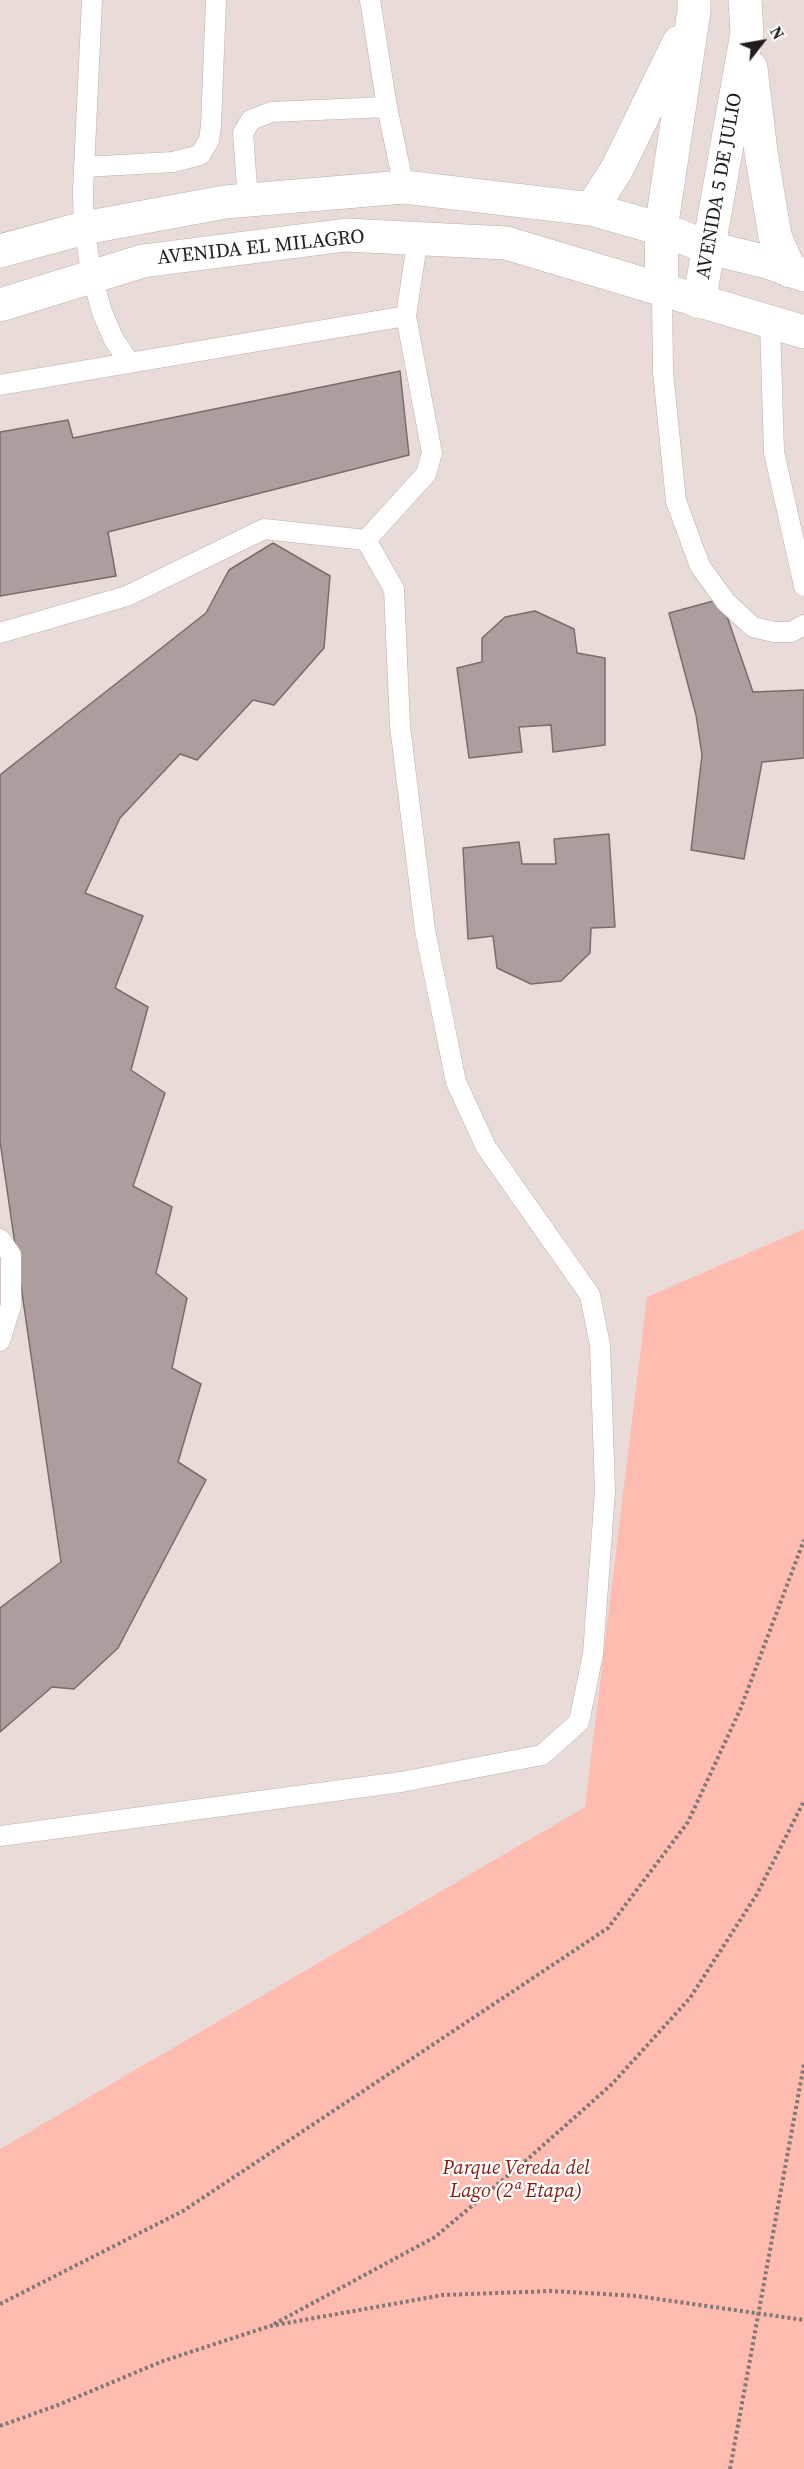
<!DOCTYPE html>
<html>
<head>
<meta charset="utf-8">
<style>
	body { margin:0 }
	#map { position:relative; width:804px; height:2469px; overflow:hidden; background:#e9dbd8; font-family:"Source Serif 4",serif }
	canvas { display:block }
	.north { position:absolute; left:732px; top:12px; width:60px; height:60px; -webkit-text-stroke:4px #fff; paint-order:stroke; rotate:59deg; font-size:16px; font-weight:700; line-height:24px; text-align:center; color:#231e1d }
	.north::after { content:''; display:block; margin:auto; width:21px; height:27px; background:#231e1d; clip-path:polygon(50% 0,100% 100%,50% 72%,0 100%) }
</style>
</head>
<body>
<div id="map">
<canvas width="804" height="2469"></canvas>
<div class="north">N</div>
</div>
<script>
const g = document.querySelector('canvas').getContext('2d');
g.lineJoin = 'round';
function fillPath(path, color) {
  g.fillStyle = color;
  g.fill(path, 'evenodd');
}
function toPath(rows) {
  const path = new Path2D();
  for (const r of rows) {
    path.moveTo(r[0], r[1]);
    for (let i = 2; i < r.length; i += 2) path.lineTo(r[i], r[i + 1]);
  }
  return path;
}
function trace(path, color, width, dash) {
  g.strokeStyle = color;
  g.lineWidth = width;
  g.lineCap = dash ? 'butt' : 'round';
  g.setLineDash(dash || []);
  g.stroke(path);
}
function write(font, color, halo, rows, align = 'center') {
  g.font = font + ' "Source Serif 4",serif';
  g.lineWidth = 4.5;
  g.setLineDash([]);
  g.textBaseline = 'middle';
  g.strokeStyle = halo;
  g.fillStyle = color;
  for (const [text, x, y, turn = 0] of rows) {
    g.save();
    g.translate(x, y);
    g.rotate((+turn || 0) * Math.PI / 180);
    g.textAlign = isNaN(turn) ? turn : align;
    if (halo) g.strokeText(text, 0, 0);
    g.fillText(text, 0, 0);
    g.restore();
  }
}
const green = toPath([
	[804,1229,804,2469,0,2469,0,2149,585,1807,647,1297]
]);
const building = toPath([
	[400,371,409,455,108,532,116,576,0,596,0,432,68,420,73,438,400,371],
	[273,543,330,576,324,648,274,705,253,700,197,760,180,754,120,818,85,893,143,916,115,988,148,1007,131,1070,165,1093,133,1186,172,1207,156,1273,187,1298,172,1368,201,1384,178,1462,206,1480,118,1648,74,1689,52,1687,0,1732,0,1608,61,1562,0,1141,0,775,206,613,229,570,273,543],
	[721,599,753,692,804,690,804,758,762,762,744,859,691,850,702,755,696,715,669,613,721,599],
	[535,611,574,629,577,653,605,658,605,745,553,752,551,725,519,727,522,752,469,758,457,668,482,662,482,638,505,617,535,611],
	[609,834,615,927,591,928,590,953,561,981,531,984,497,968,493,936,468,939,463,848,519,842,522,864,556,864,554,839,609,834]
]);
const path = toPath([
	[0,2304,183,2211,608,1928,688,1822,740,1710,804,1540],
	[274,2324,435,2237,530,2157,612,2084,690,1998,757,1894,804,1801],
	[0,2426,58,2405,163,2361,270,2326,443,2295,551,2291,637,2296,804,2320],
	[730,2469,804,2064]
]);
const lane = toPath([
	[92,0,83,191,84,228,92,276,102,312,114,340,130,363],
	[370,0,387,107,404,187],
	[84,167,173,162,200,155,209,140,211,126,216,0],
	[248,200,243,133,251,120,271,112,387,107],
	[662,290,663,372,676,501,700,566,726,602,753,627,774,632,791,632,804,625],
	[770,324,774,452,804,586],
	[0,385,406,316],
	[366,540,426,474,432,453,406,316,418,237],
	[0,633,127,596,264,529,366,540],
	[0,1239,11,1255,11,1305,0,1341],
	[0,1836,401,1782,542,1755,579,1722,593,1654,605,1491,600,1345,590,1295,486,1147,456,1082,425,930,400,726,394,589,366,540]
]);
const secondary = toPath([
	[751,68,761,152,775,236,790,271],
	[591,209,617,169,679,42],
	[0,251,84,228,225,202,404,187,591,209,661,229,710,248,767,262,804,275],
	[662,290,661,229,694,11,694,0],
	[699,302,747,33,745,0],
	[0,305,143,261,346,235,506,243,804,332]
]);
const streetNames = [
	["AVENIDA 5 DE JULIO",720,186,-80],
	["AVENIDA EL MILAGRO",261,248,-6]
];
const parkNames = [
	["Parque Vereda del",516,2169],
	["Lago (2ª Etapa)",516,2192]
];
fillPath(green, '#febcb0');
fillPath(building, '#ac9e9c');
trace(building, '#796d6a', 1.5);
trace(lane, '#bdafac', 21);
trace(secondary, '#bdafac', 34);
trace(path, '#817775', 4, [3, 3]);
trace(lane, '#fff', 20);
trace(secondary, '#fff', 33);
write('20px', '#231e1d', '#fff', streetNames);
write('italic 20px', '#84190c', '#fff', parkNames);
</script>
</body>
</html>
